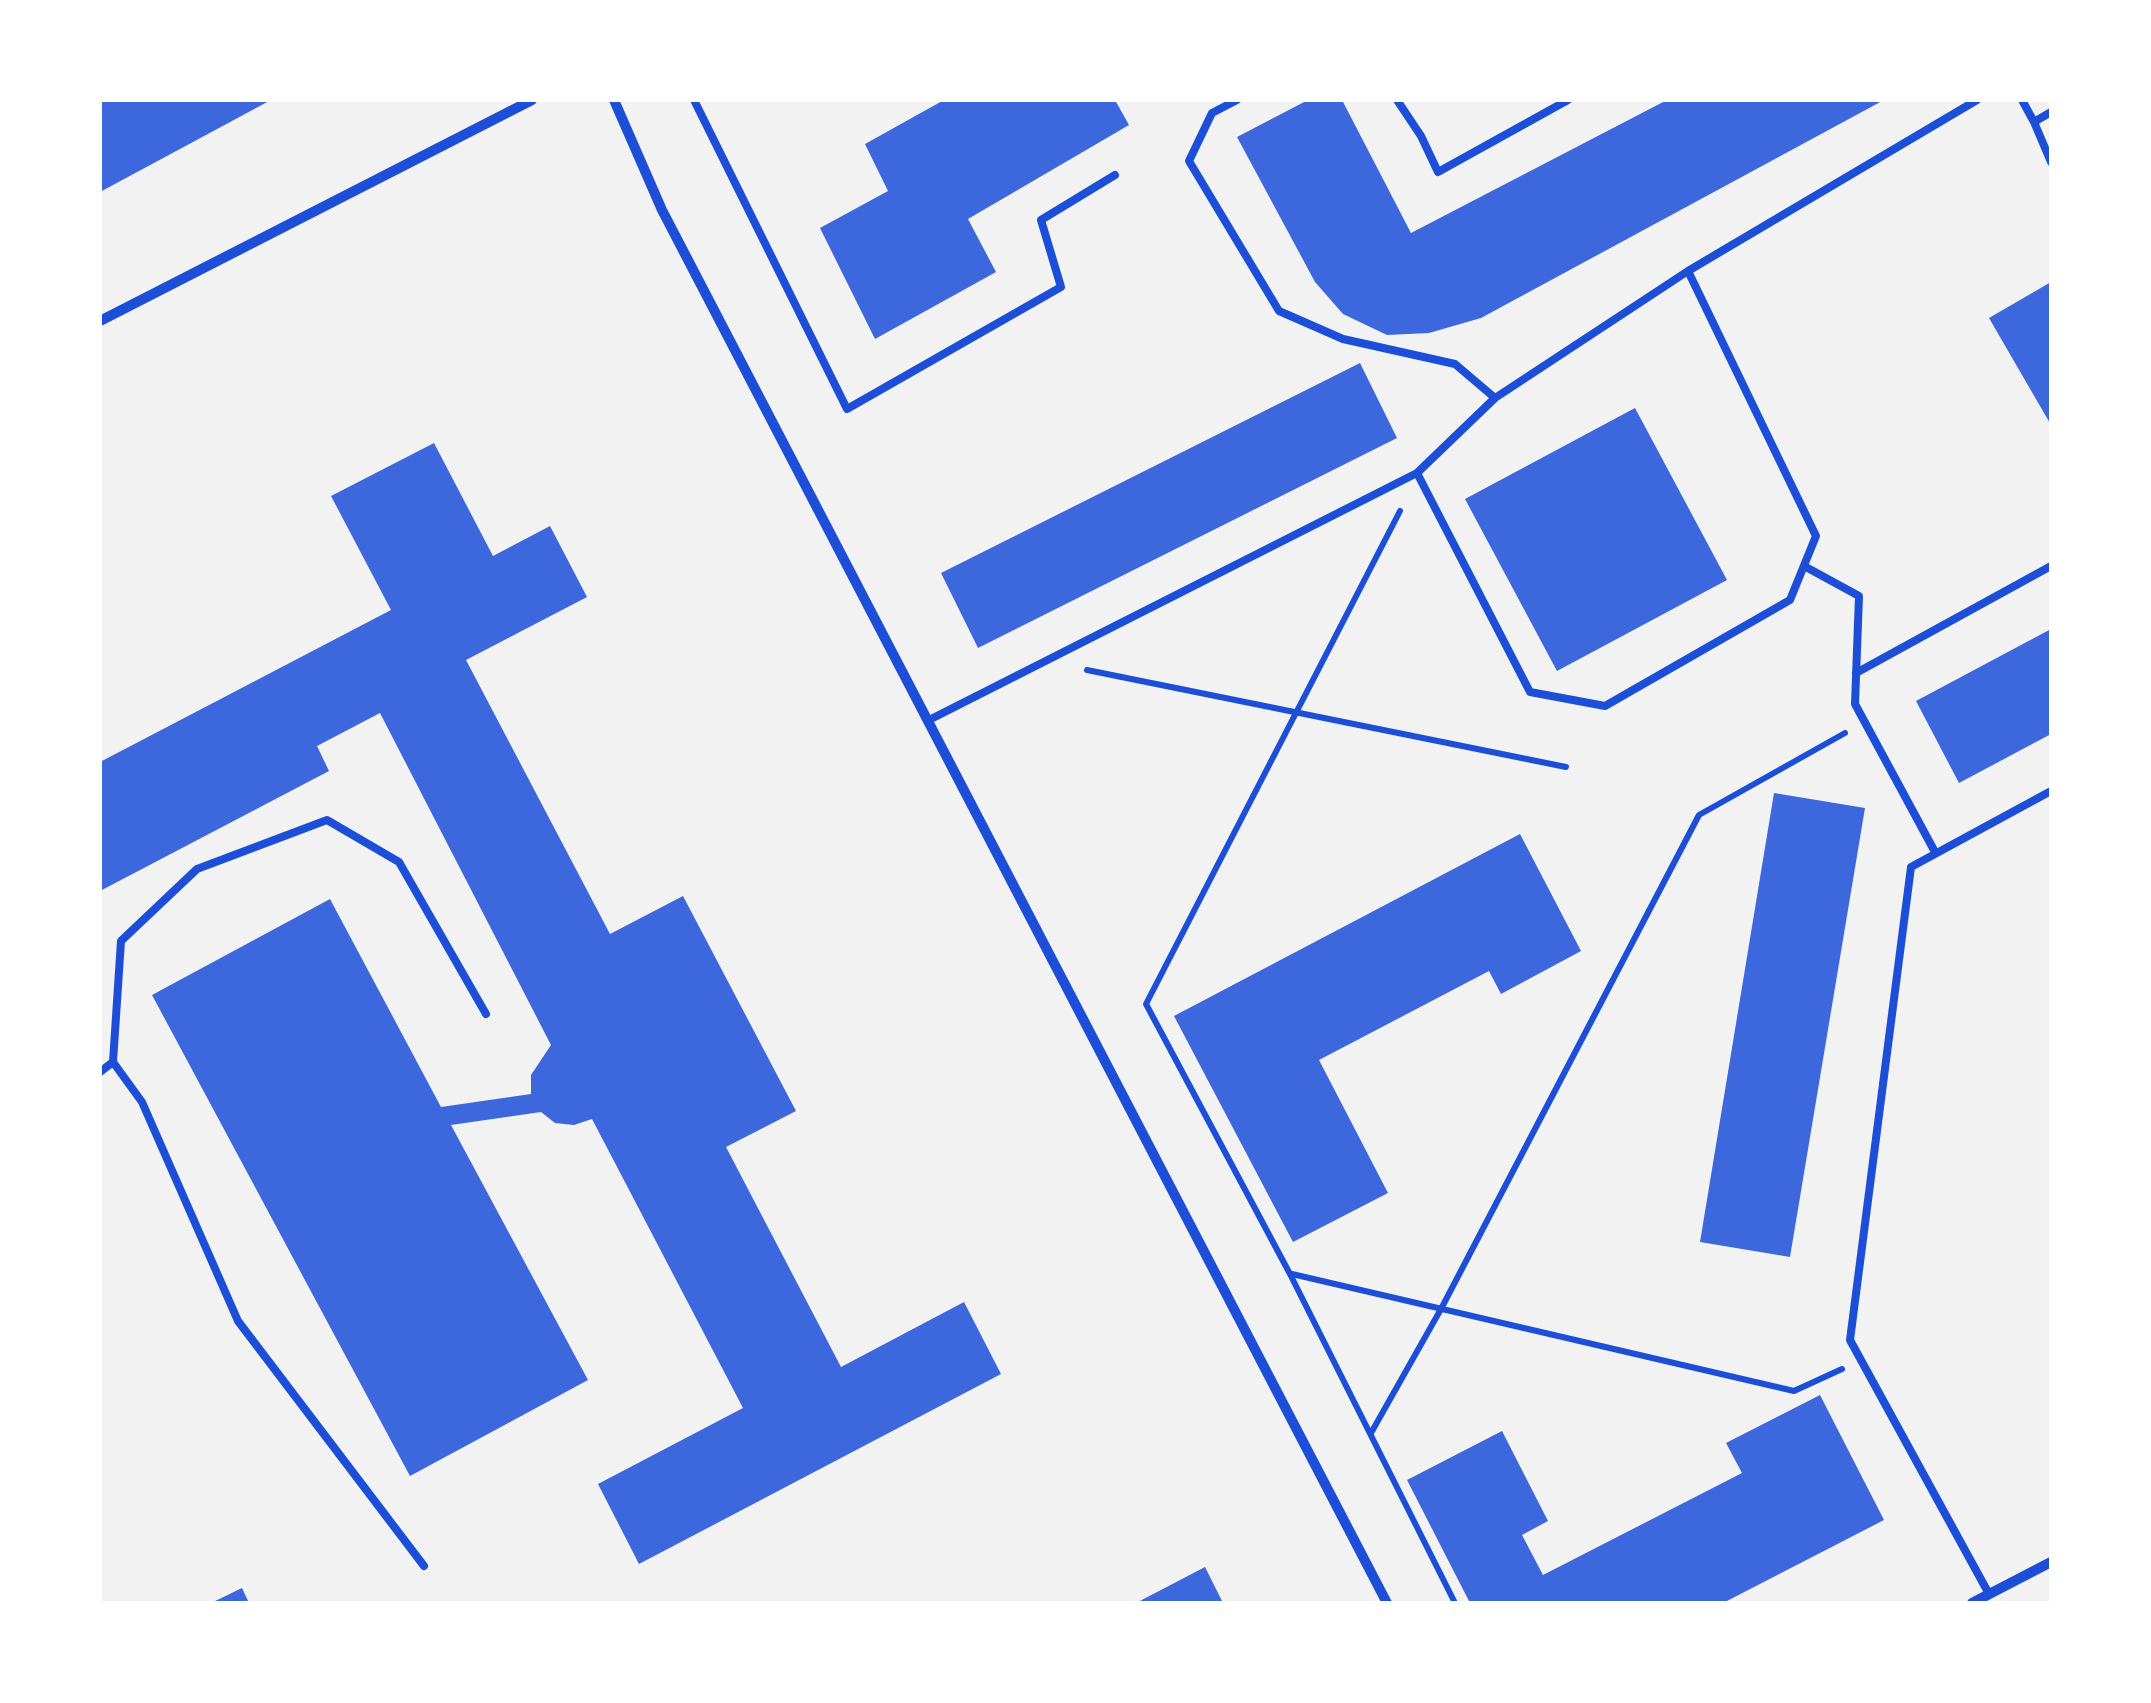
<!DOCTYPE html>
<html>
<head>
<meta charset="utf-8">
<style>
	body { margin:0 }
	#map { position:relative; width:2151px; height:1703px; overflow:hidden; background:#f2f2f2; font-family:Roboto,sans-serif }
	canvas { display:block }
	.frame { position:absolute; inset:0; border:102px solid #fff; pointer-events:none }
</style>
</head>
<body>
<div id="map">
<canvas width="2151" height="1703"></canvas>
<div class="frame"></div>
</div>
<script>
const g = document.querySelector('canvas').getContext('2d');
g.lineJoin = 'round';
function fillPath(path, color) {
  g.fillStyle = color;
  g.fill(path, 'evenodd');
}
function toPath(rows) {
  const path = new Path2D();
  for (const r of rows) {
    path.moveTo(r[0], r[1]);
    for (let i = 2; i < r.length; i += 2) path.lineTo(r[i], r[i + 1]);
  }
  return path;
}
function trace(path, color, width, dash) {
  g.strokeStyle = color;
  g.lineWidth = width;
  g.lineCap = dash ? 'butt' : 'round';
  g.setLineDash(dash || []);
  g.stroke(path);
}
const building = toPath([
	[100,100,271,100,100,192],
	[944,100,1115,100,1129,125,968,219,996,272,875,339,820,228,888,191,865,144],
	[1308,100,1342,100,1411,233,1667,100,1884,100,1481,318,1429,333,1387,335,1343,314,1315,282,1237,137],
	[2051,282,2051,425,1989,318],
	[1360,363,1397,438,978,648,941,573],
	[1635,408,1727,580,1557,671,1465,499],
	[434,443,493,556,550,526,587,597,466,660,610,934,683,896,796,1111,726,1147,841,1367,964,1302,1001,1374,639,1564,598,1484,743,1408,592,1119,574,1125,555,1123,541,1112,451,1125,588,1380,410,1476,152,995,330,899,441,1107,531,1094,531,1075,551,1045,380,713,317,746,329,771,100,891,100,762,391,610,331,496],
	[2051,629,2051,734,1959,783,1916,701],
	[1774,793,1865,808,1790,1257,1700,1242],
	[1520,834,1581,951,1501,994,1489,971,1319,1060,1388,1193,1293,1242,1174,1016],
	[1820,1395,1884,1520,1723,1603,1470,1603,1407,1480,1502,1431,1548,1521,1522,1535,1543,1575,1742,1473,1726,1443],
	[1205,1567,1223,1603,1136,1603],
	[242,1588,249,1603,211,1603]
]);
const path = toPath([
	[1400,511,1146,1004,1290,1274,1455,1603],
	[1087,670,1566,767],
	[1292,1274,1794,1391,1842,1369],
	[1371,1433,1441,1309,1699,815,1845,733]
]);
const service = toPath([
	[694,100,847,409,1061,287,1041,220,1115,175],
	[1237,100,1212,113,1189,161,1279,311,1343,339,1455,364,1495,398],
	[1397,100,1421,136,1438,172,1568,100],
	[2022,100,2034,122,2051,112],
	[2034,122,2051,162],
	[1417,473,1530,692,1605,706,1790,600,1816,536,1688,271],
	[1804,566,1859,596,1855,704,1935,852],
	[1856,673,2051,566],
	[927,721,1417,473,1495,398,1688,271,1977,100],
	[113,1062,121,941,197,869,327,820,399,862,486,1014],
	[100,1072,113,1062,142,1102,238,1321,424,1566],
	[1989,1594,1850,1340,1911,867,2051,791]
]);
const minor = toPath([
	[614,100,662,210,1387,1603],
	[100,321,532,100],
	[1972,1603,2051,1562]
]);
fillPath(building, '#3d67dc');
trace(path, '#1d4ed8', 6);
trace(service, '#1d4ed8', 8);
trace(minor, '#1d4ed8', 10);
</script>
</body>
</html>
